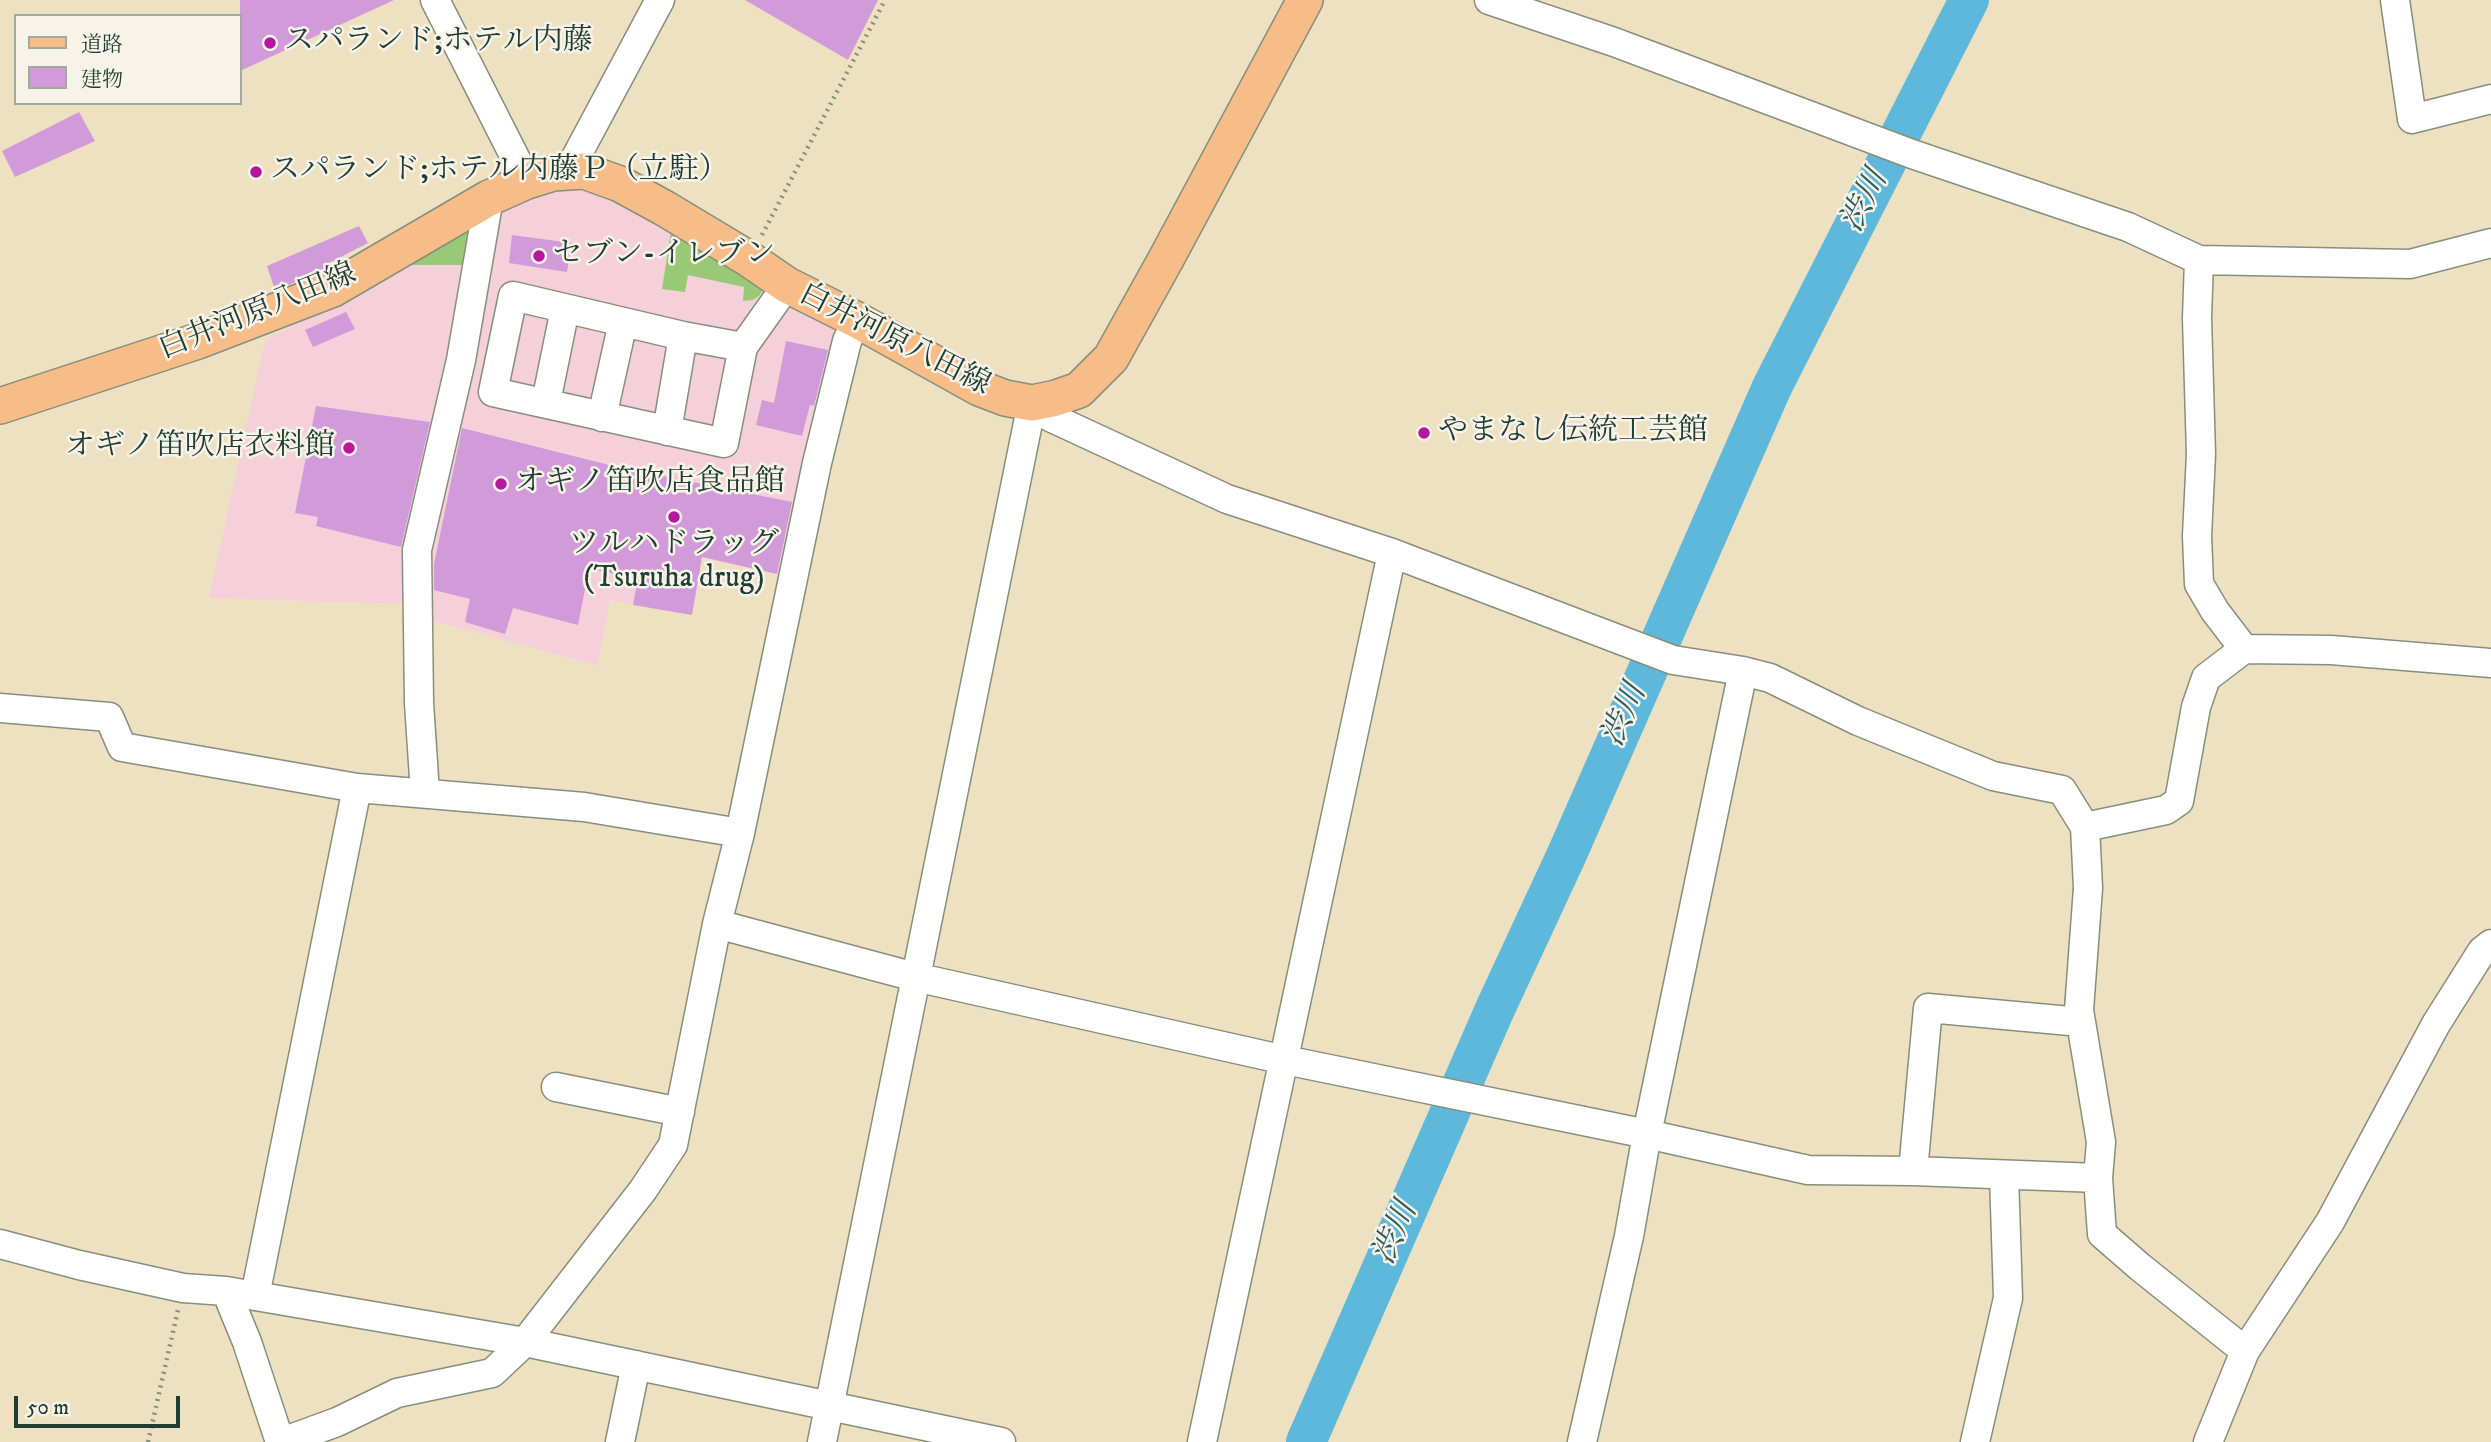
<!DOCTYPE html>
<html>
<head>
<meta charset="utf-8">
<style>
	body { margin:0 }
	#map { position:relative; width:2491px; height:1442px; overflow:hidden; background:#eee1c2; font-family:"IM FELL DW Pica","Noto Serif JP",serif }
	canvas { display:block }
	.legend { position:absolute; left:14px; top:14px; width:228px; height:91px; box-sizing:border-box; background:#f7f3e8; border:2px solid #a1aaa0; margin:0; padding:9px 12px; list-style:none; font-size:21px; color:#1f3d34 }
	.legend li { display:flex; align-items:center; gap:14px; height:35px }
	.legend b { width:35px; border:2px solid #a1aaa0 }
	.scale { position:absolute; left:14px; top:1396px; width:166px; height:32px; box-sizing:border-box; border:4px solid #1f3d34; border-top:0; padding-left:9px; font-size:21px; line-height:24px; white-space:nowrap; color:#1f3d34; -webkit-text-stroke:5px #f7f3e8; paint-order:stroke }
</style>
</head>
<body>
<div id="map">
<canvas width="2491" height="1442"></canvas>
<ul class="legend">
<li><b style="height:9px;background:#f7bd88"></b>道路</li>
<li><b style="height:19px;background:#d19bda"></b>建物</li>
</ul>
<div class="scale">50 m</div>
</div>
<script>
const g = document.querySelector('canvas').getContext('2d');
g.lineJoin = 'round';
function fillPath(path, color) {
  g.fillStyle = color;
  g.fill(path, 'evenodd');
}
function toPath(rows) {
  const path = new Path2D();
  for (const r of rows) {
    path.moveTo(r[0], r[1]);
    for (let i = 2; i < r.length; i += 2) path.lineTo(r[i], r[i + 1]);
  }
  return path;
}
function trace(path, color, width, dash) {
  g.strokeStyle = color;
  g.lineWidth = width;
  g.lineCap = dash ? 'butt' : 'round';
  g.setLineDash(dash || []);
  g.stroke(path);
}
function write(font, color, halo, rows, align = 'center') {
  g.font = font + ' "IM FELL DW Pica","Noto Serif JP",serif';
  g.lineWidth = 5;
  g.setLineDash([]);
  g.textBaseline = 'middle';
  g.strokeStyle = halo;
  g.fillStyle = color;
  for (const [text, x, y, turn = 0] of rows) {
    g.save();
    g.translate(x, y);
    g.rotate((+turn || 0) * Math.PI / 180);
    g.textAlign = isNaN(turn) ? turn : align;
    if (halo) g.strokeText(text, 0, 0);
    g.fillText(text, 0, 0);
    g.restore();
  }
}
const built = toPath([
	[553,188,584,190,616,197,841,332,788,577,702,557,692,615,610,600,597,665,426,619,408,604,209,598,265,340,379,281,476,223]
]);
const green = toPath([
	[476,223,465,265,408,265],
	[672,225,764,286,760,295,753,300,743,301,744,287,688,275,685,292,662,289]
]);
const river = toPath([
	[1306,1442,1495,1009,1567,854,1772,387,1969,0]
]);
const building = toPath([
	[240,0,394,0,240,71],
	[745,0,878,0,848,60],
	[79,112,95,141,15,177,2,151],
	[359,226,368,243,325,265,327,269,324,271,275,290,267,266],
	[512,235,572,243,567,272,509,263],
	[346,312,355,329,313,347,305,330],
	[786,341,828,350,814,406,810,405,802,436,756,425,762,400,774,403],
	[316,406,430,422,401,547,316,526,318,517,295,513],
	[462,428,609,465,792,502,777,574,702,557,692,615,633,605,638,578,589,569,578,625,513,608,505,634,465,622,470,599,434,590,434,564]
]);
const path = toPath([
	[762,235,885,0],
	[148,1442,178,1310]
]);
const minor = toPath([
	[435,0,527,181],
	[1489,0,1614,42,1912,154,2128,227,2199,260,2410,264,2491,243],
	[2395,0,2412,119,2491,99],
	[568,172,660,0],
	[2199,260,2197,318,2201,454,2197,536,2199,584,2215,611,2244,649],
	[743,347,683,336,513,296,493,392,724,443,743,347,787,285],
	[546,402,565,309],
	[602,417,623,322],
	[667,431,683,336],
	[0,708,109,717,122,747,357,788,584,807,740,833],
	[425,793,419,703,417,550,461,360,489,198],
	[2085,827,2166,810,2179,801,2196,707,2206,678,2244,649,2331,650,2491,663],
	[717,924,915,977,1285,1060,1647,1134,1808,1170,1913,1171,2098,1178],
	[556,1087,680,1112],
	[1913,1171,1928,1008,2081,1022],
	[0,1244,79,1265,183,1288,226,1291,525,1342,1001,1442],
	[226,1291,247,1342,280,1442],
	[255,1296,357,788],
	[282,1442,337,1422,397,1393,492,1373,525,1342,643,1190,673,1145,717,924,740,833,817,463,847,341,857,320],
	[620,1442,636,1365],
	[822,1442,1032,403,1050,417,1227,499,1392,553,1673,660,1743,671,1770,678,1858,721,1993,776,2062,790,2085,827,2088,888,2079,1010,2101,1142,2098,1178,2102,1234,2140,1267,2245,1351],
	[1202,1442,1392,553],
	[1582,1442,1629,1236,1647,1134,1743,671],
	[1975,1442,2008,1298,2004,1175],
	[2208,1442,2245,1351,2330,1222,2436,1024,2482,951,2491,944]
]);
const major = toPath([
	[0,406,198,341,333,289,489,198,527,181,553,173,584,171,620,184,664,208,749,259,787,285,857,320,979,388,1005,398,1032,403,1056,398,1079,390,1111,358,1166,259,1305,0]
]);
const markers = [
	[270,43,7,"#b5179e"],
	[256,172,7,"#b5179e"],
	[539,256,7,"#b5179e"],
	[1424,433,7,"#b5179e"],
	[349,448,7,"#b5179e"],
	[501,484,7,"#b5179e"],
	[674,517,7,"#b5179e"]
];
const poiNames = [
	["スパランド;ホテル内藤",284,43],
	["スパランド;ホテル内藤Ｐ（立駐）",270,172],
	["セブン-イレブン",553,256],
	["やまなし伝統工芸館",1438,433],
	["オギノ笛吹店衣料館",335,448,"right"],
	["オギノ笛吹店食品館",515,484],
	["ツルハドラッグ",674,546,"center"],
	["(Tsuruha drug)",674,580,"center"]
];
const streetNames = [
	["白井河原八田線",258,313,-22],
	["白井河原八田線",894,341,27]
];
const waterNames = [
	["渋川",1866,202,-63],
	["渋川",1626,716,-66],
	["渋川",1397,1234,-66]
];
fillPath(built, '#f5cfd9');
fillPath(green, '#99c876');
trace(river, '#5db8db', 40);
fillPath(building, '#d19bda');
trace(minor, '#868f7b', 31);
trace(major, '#868f7b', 38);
trace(path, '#868f7b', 4.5, [2, 5]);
trace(minor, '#fff', 28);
trace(major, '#f7bd88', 35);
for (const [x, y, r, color] of markers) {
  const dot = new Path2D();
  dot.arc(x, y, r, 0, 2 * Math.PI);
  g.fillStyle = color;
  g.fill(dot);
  trace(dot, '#f7f3e8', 2.5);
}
write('30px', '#1f3d34', '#f7f3e8', poiNames, 'left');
write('30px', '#1f3d34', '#f7f3e8', streetNames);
write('italic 32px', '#2e5c5e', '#f7f3e8', waterNames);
</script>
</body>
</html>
